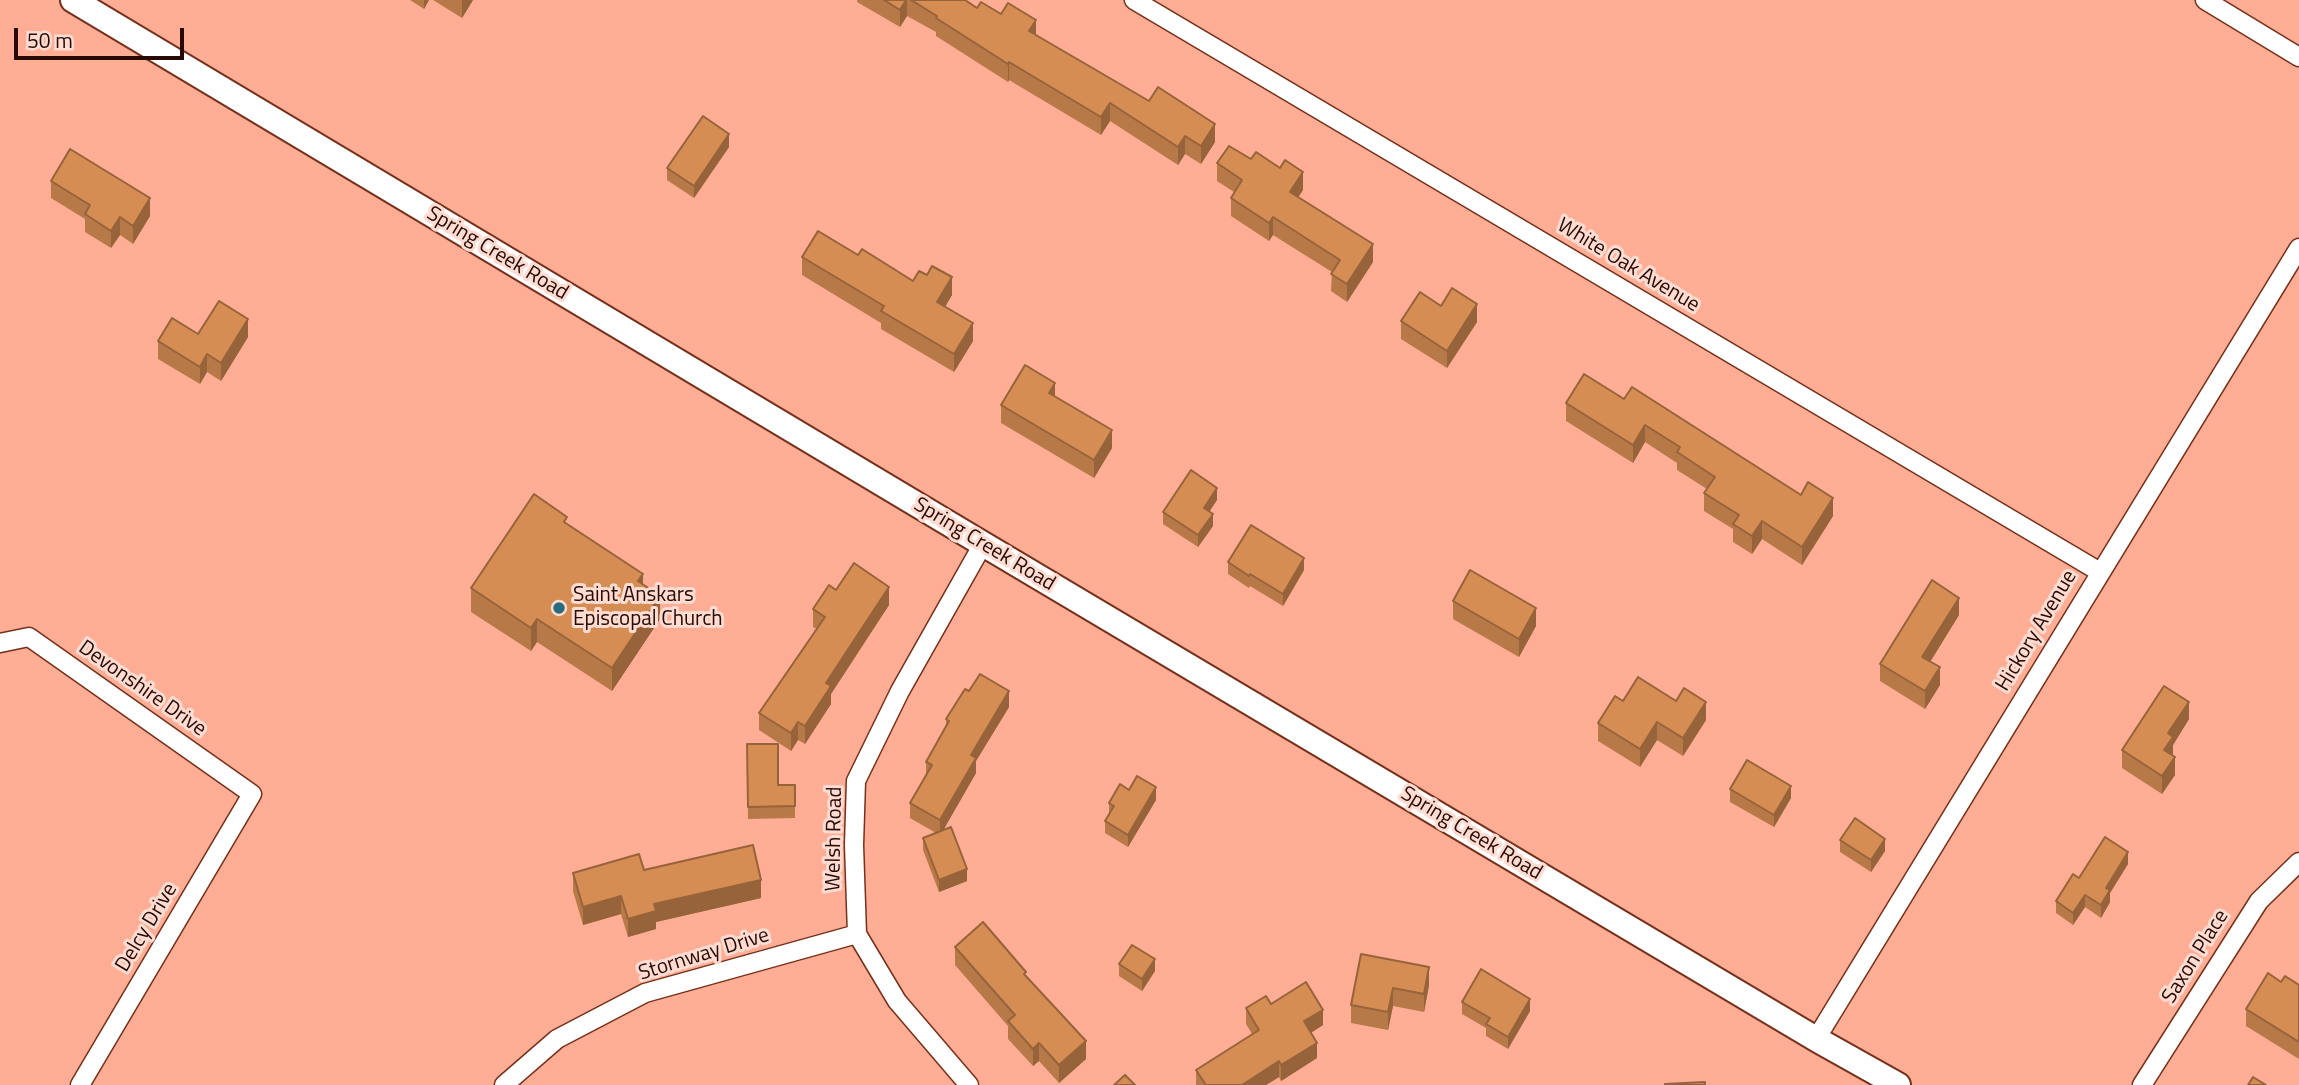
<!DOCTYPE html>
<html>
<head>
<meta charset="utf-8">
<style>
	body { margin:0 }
	#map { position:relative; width:2299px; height:1085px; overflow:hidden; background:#ffad94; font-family:"Titillium Web",sans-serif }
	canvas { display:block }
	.scale { position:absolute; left:14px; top:28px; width:170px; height:32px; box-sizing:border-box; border:4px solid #260a03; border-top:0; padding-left:9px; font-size:21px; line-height:24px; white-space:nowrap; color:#260a03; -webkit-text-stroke:5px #ffdcd2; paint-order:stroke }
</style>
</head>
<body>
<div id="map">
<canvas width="2299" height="1085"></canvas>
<div class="scale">50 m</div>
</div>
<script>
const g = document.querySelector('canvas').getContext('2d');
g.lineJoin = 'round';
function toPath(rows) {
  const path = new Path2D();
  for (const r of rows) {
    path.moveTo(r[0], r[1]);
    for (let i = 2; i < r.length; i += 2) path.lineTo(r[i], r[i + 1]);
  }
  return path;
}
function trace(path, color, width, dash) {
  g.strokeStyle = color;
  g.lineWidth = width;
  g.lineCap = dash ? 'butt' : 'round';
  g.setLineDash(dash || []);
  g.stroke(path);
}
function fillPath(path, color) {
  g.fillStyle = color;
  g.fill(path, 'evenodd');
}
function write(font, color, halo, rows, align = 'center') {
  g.font = font + ' "Titillium Web",sans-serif';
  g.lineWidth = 6;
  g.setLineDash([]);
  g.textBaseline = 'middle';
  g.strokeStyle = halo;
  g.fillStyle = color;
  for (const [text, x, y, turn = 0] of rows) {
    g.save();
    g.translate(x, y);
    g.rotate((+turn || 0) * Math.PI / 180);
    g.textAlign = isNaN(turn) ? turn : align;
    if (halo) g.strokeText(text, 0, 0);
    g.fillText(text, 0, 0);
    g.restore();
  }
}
const minor = toPath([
	[1134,0,2100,572],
	[2205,0,2299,57],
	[0,643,29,637,252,794,80,1085],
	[1816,1039,2299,248],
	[504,1085,557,1039,645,993,857,934],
	[969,1085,897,1001,857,934,854,845,856,781,900,691,983,544],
	[2142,1085,2259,901,2299,862]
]);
const secondary = toPath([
	[73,0,983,544,1816,1039,1898,1085]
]);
const wall = toPath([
	[410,0,429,0,424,9],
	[433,0,473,0,462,18],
	[857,0,965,0,977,8,1001,14,1215,142,1201,164,1185,154,1178,165,1110,121,1101,135,1009,80,1008,82,936,36,936,32,907,16,900,27,857,2],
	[729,147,694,198,667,180,667,168],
	[1251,159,1303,190,1298,197,1373,262,1347,302,1331,291,1332,272,1273,235,1269,241,1231,216,1231,198,1234,192,1217,181,1217,163],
	[51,181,150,216,133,244,120,235,111,248,85,232,85,219,51,198],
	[858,255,913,281,952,295,945,307,973,341,954,372,881,329,881,323,802,275,802,257],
	[1401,321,1477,322,1447,368,1401,339],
	[198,334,248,337,221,381,207,372,200,384,158,359,158,341],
	[1624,399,1833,516,1802,565,1762,539,1752,554,1733,542,1733,529,1704,511,1704,493,1707,489,1677,470,1677,463,1645,442,1633,463,1566,421,1566,403],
	[1001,405,1112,448,1094,478,1001,423],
	[1217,500,1209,511,1213,526,1198,547,1163,524,1163,512],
	[567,524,643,584,660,619,612,691,537,642,531,651,471,612,471,588],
	[1228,562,1304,570,1283,606,1250,586,1249,588,1228,574],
	[836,590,889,605,831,694,831,704,805,744,798,740,791,751,759,730,759,713,817,629,813,627,813,609],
	[1453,601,1536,626,1519,657,1453,619],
	[1959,615,1930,662,1940,685,1925,709,1880,681,1880,664],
	[969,691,1009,707,976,761,976,773,943,830,967,881,939,892,923,850,923,838,936,833,910,818,910,803,926,776,926,762,946,727,946,719],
	[1623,701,1706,720,1683,756,1657,740,1640,767,1598,741,1598,723],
	[2189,719,2173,745,2172,755,2175,775,2162,794,2122,768,2122,750],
	[747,744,778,785,795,785,795,818,748,819],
	[1730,789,1791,798,1774,827,1730,802],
	[1129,790,1156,800,1128,847,1105,833,1105,821,1109,815,1109,803],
	[1840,840,1885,851,1871,872,1840,852],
	[2128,864,2110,893,2110,902,2101,918,2085,907,2073,925,2056,913,2056,901,2079,878],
	[644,870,761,898,656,922,656,929,628,937,621,914,583,925,573,891,573,873],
	[955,947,1026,976,1086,1059,1059,1083,1039,1061,1033,1066,1008,1039,1008,1026,955,965],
	[1361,954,1429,985,1424,1012,1393,1006,1388,1030,1351,1023,1351,1005],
	[1119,964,1155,971,1142,991,1119,976],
	[2281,982,2299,985,2299,1059,2246,1026,2246,1009],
	[1462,1002,1530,1011,1508,1049,1486,1036,1486,1028,1462,1014],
	[1271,1004,1323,1025,1311,1033,1317,1058,1281,1081,1279,1077,1266,1085,1196,1085,1196,1070,1252,1034,1246,1024,1246,1008]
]);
const shadedWall = toPath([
	[424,0,429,0,424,9],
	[462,0,473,0,462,18],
	[906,0,907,0,907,16,900,27,900,10],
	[1036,20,1036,38,1029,31],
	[1009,62,1009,80,1008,82,1008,64],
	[1110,103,1110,121,1101,135,1101,117],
	[1215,124,1215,142,1201,164,1201,146],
	[729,134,729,147,694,198,694,186],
	[1185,136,1185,154,1178,165,1178,147],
	[1303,172,1303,190,1290,210,1290,192],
	[150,198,150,216,133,244,133,226],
	[120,217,120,235,111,248,111,231],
	[1273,217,1273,235,1269,241,1269,223],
	[1373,244,1373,262,1347,302,1347,284],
	[952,277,952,295,937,320,937,302],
	[1477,304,1477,322,1447,368,1447,351],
	[248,319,248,337,221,381,221,363],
	[973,323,973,341,954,372,954,354],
	[207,354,207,372,200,384,200,367],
	[1055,383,1055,400,1049,393],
	[1645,425,1645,442,1633,463,1633,445],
	[1112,430,1112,448,1094,478,1094,460],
	[1217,488,1217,500,1204,520,1204,508],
	[1833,498,1833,516,1802,565,1802,547],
	[1213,514,1213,526,1198,547,1198,535],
	[1762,521,1762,539,1752,554,1752,536],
	[1304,558,1304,570,1283,606,1283,594],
	[643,574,643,597,638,581],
	[889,587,889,605,831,694,831,704,805,744,805,726,826,683],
	[660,596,660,619,612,691,612,668],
	[1959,598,1959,615,1922,675,1922,657],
	[1536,608,1536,626,1519,657,1519,639],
	[537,619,537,642,531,651,531,628],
	[1940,667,1940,685,1925,709,1925,691],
	[1009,691,1009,707,976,761,976,773,940,836,940,820,971,755],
	[1706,702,1706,720,1683,756,1683,738],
	[2189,702,2189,719,2173,745,2173,754,2164,768,2164,750,2168,733],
	[798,722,798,740,791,751,791,733],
	[1657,722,1657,740,1640,767,1640,749],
	[2175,757,2175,775,2162,794,2162,776],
	[1791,786,1791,798,1774,827,1774,815],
	[1156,787,1156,800,1128,847,1128,835],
	[1885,839,1885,851,1871,872,1871,860],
	[2128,852,2128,864,2110,893,2110,902,2101,918,2101,905,2106,888],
	[967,869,967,881,939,892,939,880],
	[761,880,761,898,656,922,656,929,628,937,628,919,654,904],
	[2085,895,2085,907,2073,925,2073,913],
	[621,896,621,914,583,925,583,907],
	[1155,959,1155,971,1142,991,1142,979],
	[1429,967,1429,985,1424,1012,1424,994],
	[1393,988,1393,1006,1388,1030,1388,1012],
	[1530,999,1530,1011,1508,1049,1508,1037],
	[1323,1010,1323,1025,1304,1037,1304,1021],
	[1086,1041,1086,1059,1059,1083,1059,1065],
	[1039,1043,1039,1061,1033,1066,1033,1049],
	[1317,1043,1317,1058,1281,1081,1281,1065],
	[1279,1061,1279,1077,1266,1085,1242,1085]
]);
const building = toPath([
	[884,0,906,0,900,10,884,0],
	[911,0,965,0,977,8,981,2,1001,14,1008,3,1036,20,1029,31,1149,101,1158,87,1215,124,1201,146,1185,136,1178,147,1110,103,1101,117,1009,62,1008,64,936,18,937,16,911,0],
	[703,116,729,134,694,186,667,168,703,116],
	[1229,146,1251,159,1256,152,1280,168,1285,160,1303,172,1290,192,1373,244,1347,284,1331,274,1340,260,1273,217,1269,223,1231,198,1242,180,1217,163,1229,146],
	[70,149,150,198,133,226,120,217,111,231,85,214,90,205,51,181,70,149],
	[818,231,858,255,862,249,913,281,919,271,927,275,932,266,952,277,937,302,973,323,954,354,881,311,884,306,802,257,818,231],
	[1452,288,1477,304,1447,351,1401,321,1420,292,1441,306,1452,288],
	[219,301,248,319,221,363,207,354,200,367,158,341,172,318,198,334,219,301],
	[1025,365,1055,383,1049,393,1112,430,1094,460,1001,405,1025,365],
	[1584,374,1624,399,1632,387,1801,495,1808,482,1833,498,1802,547,1762,521,1752,536,1733,524,1739,515,1704,493,1715,477,1677,452,1680,447,1645,425,1633,445,1566,403,1584,374],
	[1191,470,1217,488,1204,508,1213,514,1198,535,1163,512,1191,470],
	[534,494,567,517,564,522,643,574,638,581,660,596,612,668,537,619,531,628,471,588,534,494],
	[1251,525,1304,558,1283,594,1250,574,1249,576,1228,562,1251,525],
	[854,563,889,587,826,683,831,686,805,726,798,722,791,733,759,713,825,617,813,609,829,585,836,590,854,563],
	[1470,570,1536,608,1519,639,1453,601,1470,570],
	[1932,580,1959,598,1922,657,1940,667,1925,691,1880,664,1932,580],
	[980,674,1009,691,971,755,976,758,940,820,910,803,932,765,926,762,949,721,946,719,965,689,969,691,980,674],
	[1638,677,1676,701,1684,688,1706,702,1683,738,1657,722,1640,749,1598,723,1615,696,1623,701,1638,677],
	[2164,686,2189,702,2168,733,2173,737,2164,750,2175,757,2162,776,2122,750,2164,686],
	[747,744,778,744,778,785,795,785,795,806,748,807,747,744],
	[1747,760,1791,786,1774,815,1730,789,1747,760],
	[1137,776,1156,787,1128,835,1105,821,1114,806,1109,803,1120,784,1129,790,1137,776],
	[1855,818,1885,839,1871,860,1840,840,1855,818],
	[951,827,967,869,939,880,923,838,951,827],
	[2105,837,2128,852,2106,888,2110,890,2101,905,2085,895,2073,913,2056,901,2073,874,2079,878,2105,837],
	[753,845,761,880,654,904,656,911,628,919,621,896,583,907,573,873,639,854,644,870,753,845],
	[983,922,1026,972,1024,974,1086,1041,1059,1065,1039,1043,1033,1049,1008,1021,1015,1015,955,947,983,922],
	[1132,945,1155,959,1142,979,1119,964,1132,945],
	[1361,954,1429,967,1424,994,1393,988,1388,1012,1351,1005,1361,954],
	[1481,969,1530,999,1508,1037,1486,1024,1490,1018,1462,1002,1481,969],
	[2268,973,2281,982,2285,976,2299,985,2299,1042,2246,1009,2268,973],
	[1306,982,1323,1010,1304,1021,1317,1043,1281,1065,1279,1061,1242,1085,1206,1085,1196,1070,1259,1030,1246,1008,1266,996,1271,1004,1306,982],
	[1125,1075,1135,1085,1114,1085,1125,1075],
	[2253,1077,2266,1085,2248,1085,2253,1077],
	[1705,1082,1705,1085,1665,1085,1665,1084,1705,1082]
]);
const markers = [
	[559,608,7,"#286c7d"]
];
const streetNames = [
	["Spring Creek Road",497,254,31],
	["White Oak Avenue",1628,266,31],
	["Spring Creek Road",984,545,31],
	["Hickory Avenue",2037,631,-59],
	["Devonshire Drive",142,689,35],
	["Spring Creek Road",1471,834,31],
	["Welsh Road",835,839,-89],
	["Delcy Drive",147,928,-59],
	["Stornway Drive",704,955,-17],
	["Saxon Place",2196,957,-58]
];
const poiNames = [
	["Saint Anskars",573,596],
	["Episcopal Church",573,620]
];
trace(minor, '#74301a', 21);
trace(secondary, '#74301a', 28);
trace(minor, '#fff', 18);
trace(secondary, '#fff', 24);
fillPath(wall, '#b87948');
fillPath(shadedWall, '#96633b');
fillPath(building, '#d68d54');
trace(building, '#96633b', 2);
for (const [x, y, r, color] of markers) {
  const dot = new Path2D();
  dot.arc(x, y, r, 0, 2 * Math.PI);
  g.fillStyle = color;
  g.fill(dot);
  trace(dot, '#ffdcd2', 2.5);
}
write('21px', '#260a03', '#ffdcd2', streetNames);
write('21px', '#260a03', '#ffdcd2', poiNames, 'left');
</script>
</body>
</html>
